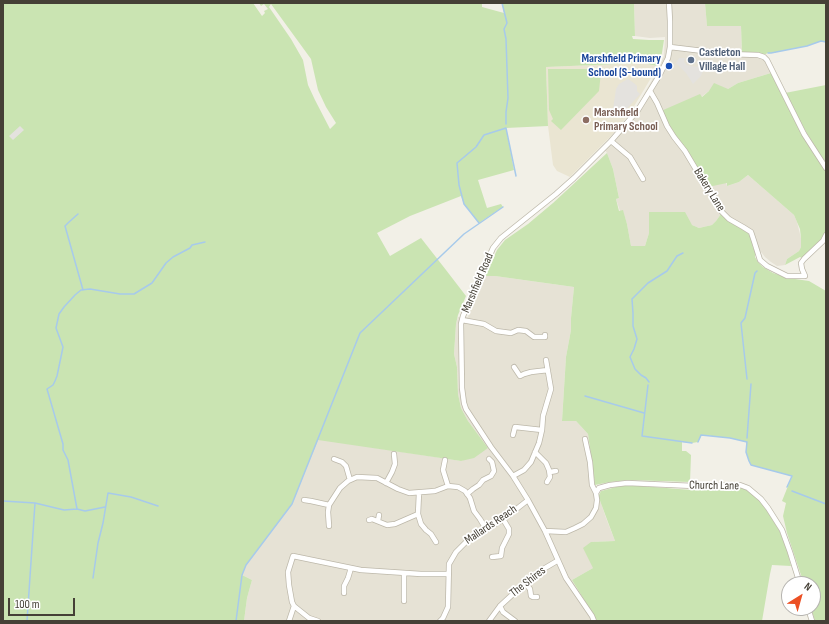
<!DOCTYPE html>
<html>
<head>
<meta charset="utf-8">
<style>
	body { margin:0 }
	#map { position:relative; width:829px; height:624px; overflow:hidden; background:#f2f0e7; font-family:"Sofia Sans Condensed",sans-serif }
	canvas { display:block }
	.frame { position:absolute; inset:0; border:4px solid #454036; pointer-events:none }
	.north { position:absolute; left:781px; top:576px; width:40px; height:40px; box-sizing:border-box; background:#fff; border:1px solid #b5b3af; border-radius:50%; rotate:37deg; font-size:11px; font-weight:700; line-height:16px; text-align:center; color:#454036 }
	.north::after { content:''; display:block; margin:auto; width:14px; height:18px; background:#ec5024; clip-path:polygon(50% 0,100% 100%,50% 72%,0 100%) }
	.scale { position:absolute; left:8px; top:598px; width:67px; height:18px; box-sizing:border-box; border:2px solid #454036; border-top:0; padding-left:5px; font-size:12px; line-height:14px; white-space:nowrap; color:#454036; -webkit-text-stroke:3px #fff; paint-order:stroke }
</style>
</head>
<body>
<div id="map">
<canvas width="829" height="624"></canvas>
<div class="frame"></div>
<div class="north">N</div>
<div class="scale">100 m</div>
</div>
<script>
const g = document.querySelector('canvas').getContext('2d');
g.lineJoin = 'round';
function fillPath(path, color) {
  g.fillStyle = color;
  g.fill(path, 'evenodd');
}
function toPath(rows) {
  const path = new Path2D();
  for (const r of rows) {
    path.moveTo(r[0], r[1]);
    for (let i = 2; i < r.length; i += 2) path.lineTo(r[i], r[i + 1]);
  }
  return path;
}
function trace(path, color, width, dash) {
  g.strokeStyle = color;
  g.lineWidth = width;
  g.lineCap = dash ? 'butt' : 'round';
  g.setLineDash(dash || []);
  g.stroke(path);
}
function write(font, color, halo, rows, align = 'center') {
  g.font = font + ' "Sofia Sans Condensed",sans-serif';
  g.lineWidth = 3.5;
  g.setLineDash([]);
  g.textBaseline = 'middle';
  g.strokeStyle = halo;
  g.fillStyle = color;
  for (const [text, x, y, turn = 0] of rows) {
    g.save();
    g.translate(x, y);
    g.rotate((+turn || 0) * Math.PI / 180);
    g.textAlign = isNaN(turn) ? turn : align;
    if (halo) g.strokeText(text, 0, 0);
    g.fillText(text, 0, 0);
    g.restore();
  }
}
const residential = toPath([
	[634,3,705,3,707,26,741,26,742,53,761,58,765,61,771,73,738,83,728,89,709,91,701,97,700,94,727,186,739,182,748,175,786,208,794,215,797,222,801,238,801,247,799,251,787,259,785,265,777,266,771,262,765,257,758,248,750,232,722,213,716,221,712,225,699,228,692,225,649,212,649,233,645,246,631,246,627,224,623,211,620,211,616,199,619,198,613,169,607,153,604,149,638,110,644,94,656,73,664,56,665,37,650,38,635,36],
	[485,276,495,276,574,287,571,318,571,330,566,357,562,420,576,421,588,434,595,485,606,518,615,541,592,542,593,568,572,580,597,621,244,621,247,598,252,580,242,575,246,565,292,504,318,439,461,461,488,448,468,421,461,408,458,394,457,367,454,354,456,324,458,317,468,317,471,306]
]);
const education = toPath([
	[642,63,659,66,656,73,654,73,630,113,612,135,570,177,557,171,553,165,548,126,546,67]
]);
const green = toPath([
	[3,3,253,3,262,16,265,13,264,11,268,9,264,4,261,6,259,3,482,3,482,7,504,13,502,3,634,3,635,36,632,36,633,39,649,40,664,40,661,59,658,66,642,63,546,67,548,126,506,128,514,170,478,180,487,208,501,204,503,207,479,223,464,204,461,196,410,216,377,233,390,256,421,238,446,270,466,296,458,315,456,324,454,354,457,367,458,394,461,408,468,421,488,448,474,458,461,461,318,440,292,504,246,565,242,575,252,580,247,598,244,621,3,621],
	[271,4,311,59,318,90,326,107,336,123,330,129,315,100,308,85,303,60,291,39,269,7],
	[705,3,826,3,826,42,821,41,807,46,771,53,768,53,763,55,742,53,741,26,707,26],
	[548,69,597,69,601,72,599,91,561,130,551,121,553,119,549,110],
	[771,73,801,133,826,172,826,231,820,242,802,258,800,257,785,265,787,259,799,251,801,247,801,238,800,229,794,215,748,175,739,182,727,186,727,183,708,187,673,133,661,111,700,94,702,97,709,91,714,83,728,89,738,83],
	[826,85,826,160,823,160,805,130,785,93],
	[607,153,613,169,619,198,616,199,619,211,623,210,627,224,631,246,645,246,649,233,649,212,685,212,692,225,699,228,712,225,716,221,721,214,732,223,748,233,752,239,753,248,755,250,755,257,758,262,763,267,773,273,788,278,809,281,826,291,826,621,815,621,811,608,813,608,813,584,804,584,787,533,783,516,786,503,782,501,792,476,751,465,749,461,746,452,746,442,730,438,702,435,698,442,692,443,682,442,682,451,686,451,691,455,690,482,629,480,610,482,595,485,588,434,576,421,562,421,566,357,571,330,571,318,574,287,495,276,485,276,497,250,505,240,528,224,553,203],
	[629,485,691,490,729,488,742,488,753,493,760,500,779,530,787,550,791,566,772,565,770,574,762,621,597,621,572,580,593,568,583,548,591,542,615,541,599,498,599,495,601,491,616,487]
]);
const parking = toPath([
	[679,58,685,58,684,62,686,64,686,65,697,67,700,62,706,64,701,76,693,84,686,73,676,63],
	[628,79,631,81,635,84,637,86,637,91,640,94,623,113,621,111,613,109,616,89,619,84],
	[20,126,24,130,13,140,9,136]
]);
const stream = toPath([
	[502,3,507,23,504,29,506,39,508,98,506,112,506,124],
	[768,53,771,53,807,46,821,41,826,42],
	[78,214,69,222,65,226,83,290],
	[479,223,464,204,459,185,457,163,476,147,484,135,506,128,516,176],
	[747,379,741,323,745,318,755,273,757,271],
	[649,382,646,378,641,375,635,369,630,357,634,349,637,339,633,326,633,313,632,299,648,283,667,271,677,256,683,253],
	[648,385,642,436,692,443],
	[585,396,644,413],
	[747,438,751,384],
	[698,442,701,435,730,438,747,442,746,452,749,461,751,465,792,476,787,487],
	[792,491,826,504],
	[3,501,35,503,27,621],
	[35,503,64,510,77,509,85,511,105,507],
	[77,509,68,460,63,450,63,444,47,389,53,385,55,381,57,376,62,352,63,347,56,328,59,314,64,307,75,295,81,290,90,289,120,294,134,294,152,283,166,263,173,257,190,248,192,245,205,242],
	[93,578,98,543,103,523,108,493,131,497,158,506],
	[236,621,242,575,246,565,292,504,360,333,464,234,503,207]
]);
const minor = toPath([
	[670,47,728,54,758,55,764,57,767,60,804,134,826,168],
	[650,91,657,103,667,126,674,137,685,151,710,193,716,199,717,205,722,212,729,219,743,227,751,232,754,241,760,260,767,266,787,276,805,276,802,269,801,263,804,259,823,241,826,235],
	[611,141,624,152,630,157,643,179],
	[462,320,484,324,496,331,511,333,518,330,526,331,534,337,545,337,545,335],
	[514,367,520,376,524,374,531,372,548,370],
	[513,435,515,427,542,430],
	[535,452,546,463,549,470,550,477,547,482],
	[334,459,342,462,346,466,350,480],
	[445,460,443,470,448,486],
	[550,472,556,471],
	[513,476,524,470,531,462,539,443,542,430,543,416,551,389,546,360],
	[386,483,392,472,395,464,394,454],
	[419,493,418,514,421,524,426,530,431,534,436,542],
	[596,493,599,488,610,485,627,483,694,486,740,485,748,488,761,499,768,508,782,530,790,552,800,584],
	[467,494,473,489,479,485,483,480,491,476,494,471,492,462,489,459],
	[304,500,311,501,329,505,340,488,348,481,357,477,377,478,398,489,409,493,435,491,448,486,458,487,465,491,470,498,474,511,480,519,486,529],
	[369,520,372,519,387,525,395,524,418,514],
	[378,521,379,515],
	[329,526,328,512,329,505],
	[545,531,566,532,575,528,583,524,591,517,596,508,597,500,596,493,592,485,590,462,585,439],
	[492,557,501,556,502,548,509,534,509,529,503,519],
	[404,573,404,601],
	[525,583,530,589,531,596,533,597,537,597],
	[344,593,344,586,348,578,351,568],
	[500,606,503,612,515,621],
	[808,608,812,621],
	[289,621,294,606],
	[318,621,309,618,294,606,292,602,289,585,288,572,293,556,361,570,421,574,449,574],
	[440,621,443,618,448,607,449,564,456,552,466,542,505,518,528,500],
	[489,621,500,606,525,583,540,571,557,561],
	[594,621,592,616,566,578,545,531,528,500,513,476,491,447,466,409,464,403,462,388,461,324,463,316,493,248,501,238,556,194,574,178,611,141,638,110,659,76,668,58,670,47,670,21,669,3]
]);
const markers = [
	[691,60,4,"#5c6f8a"],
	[669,66,4,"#1a4fb4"],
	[586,120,4,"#8d6e63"]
];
const serviceNames = [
	["Castleton",699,53],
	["Village Hall",699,67]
];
const transitNames = [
	["Marshfield Primary",661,59],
	["School (S-bound)",661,73]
];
const educationNames = [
	["Marshfield",594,113],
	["Primary School",594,127]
];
const streetNames = [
	["Bakery Lane",709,190,58],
	["Marshfield Road",478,283,-67],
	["Church Lane",714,486,1],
	["Mallards Reach",491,525,-34],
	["The Shires",528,582,-38]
];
fillPath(residential, '#e6e2d5');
fillPath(education, '#eae5d2');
fillPath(green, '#cae4b2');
fillPath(parking, '#e4e2de');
trace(stream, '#a7caeb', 1.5);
trace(minor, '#bdb8aa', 6);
trace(minor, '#fff', 4.5);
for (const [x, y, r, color] of markers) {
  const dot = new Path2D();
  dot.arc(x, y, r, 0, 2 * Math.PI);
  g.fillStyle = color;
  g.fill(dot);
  trace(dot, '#fff', 1.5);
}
write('bold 12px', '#4e5e75', '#fff', serviceNames, 'left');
write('bold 12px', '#164399', '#fff', transitNames, 'right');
write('bold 12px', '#785e54', '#fff', educationNames, 'left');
write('12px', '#454036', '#fff', streetNames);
</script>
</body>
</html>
